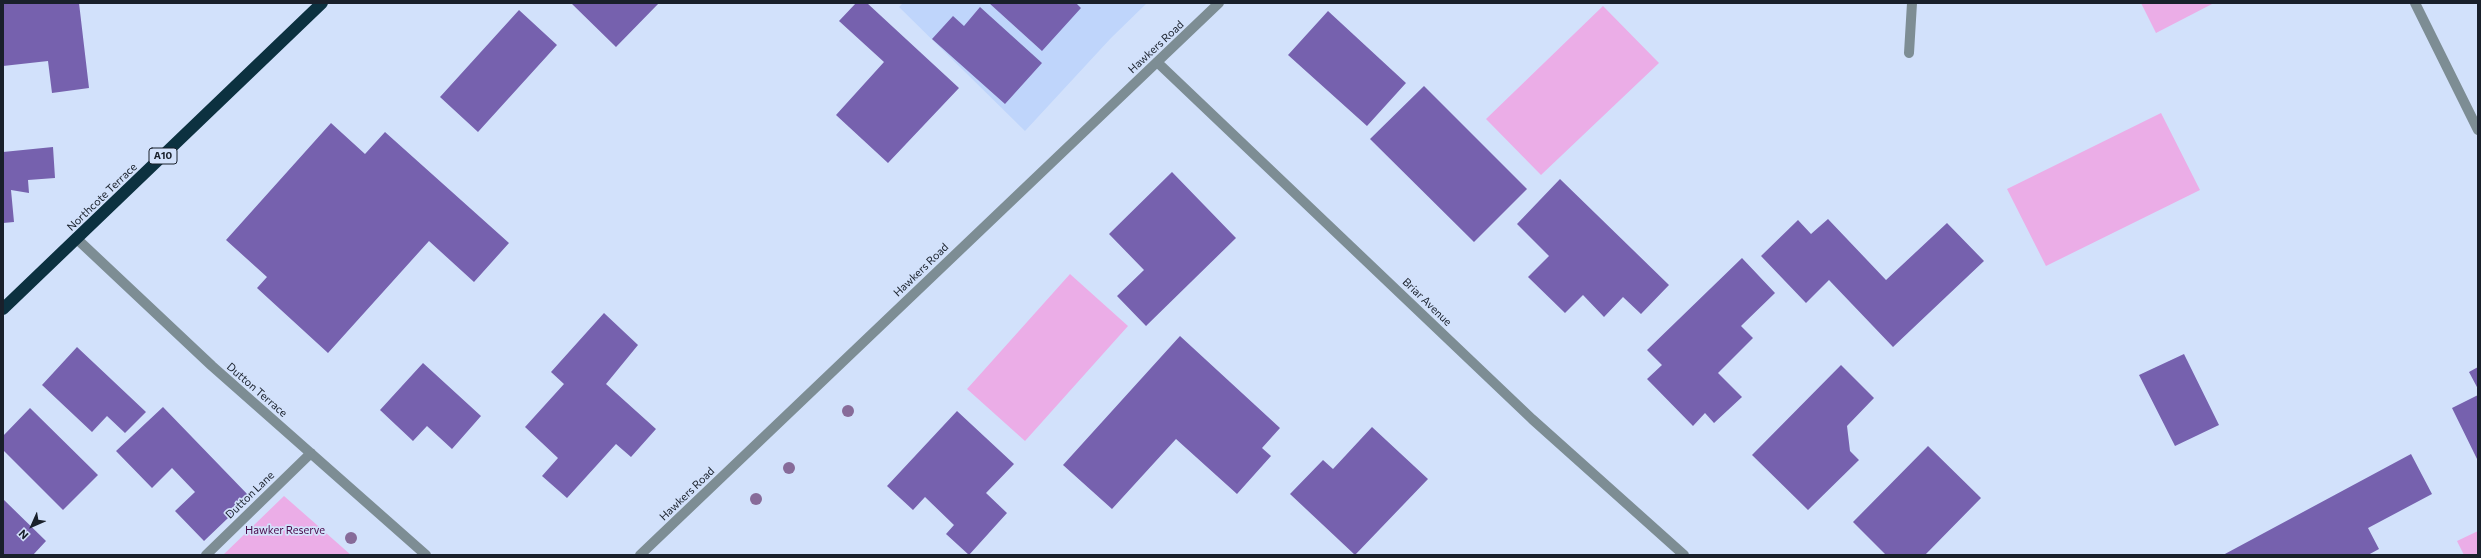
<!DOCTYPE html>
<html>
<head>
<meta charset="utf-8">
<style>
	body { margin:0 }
	#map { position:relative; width:2481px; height:558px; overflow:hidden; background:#d2e1fb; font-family:Commissioner,sans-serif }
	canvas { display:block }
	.frame { position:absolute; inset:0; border:4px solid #19202b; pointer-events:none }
	.north { position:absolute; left:12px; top:506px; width:40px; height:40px; -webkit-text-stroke:3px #d2e1fb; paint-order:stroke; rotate:225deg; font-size:11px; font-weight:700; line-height:16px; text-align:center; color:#19202b }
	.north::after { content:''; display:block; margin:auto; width:14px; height:18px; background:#19202b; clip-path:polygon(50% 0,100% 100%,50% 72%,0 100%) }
</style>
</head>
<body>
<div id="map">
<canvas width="2481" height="558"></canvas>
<div class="frame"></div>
<div class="north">N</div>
</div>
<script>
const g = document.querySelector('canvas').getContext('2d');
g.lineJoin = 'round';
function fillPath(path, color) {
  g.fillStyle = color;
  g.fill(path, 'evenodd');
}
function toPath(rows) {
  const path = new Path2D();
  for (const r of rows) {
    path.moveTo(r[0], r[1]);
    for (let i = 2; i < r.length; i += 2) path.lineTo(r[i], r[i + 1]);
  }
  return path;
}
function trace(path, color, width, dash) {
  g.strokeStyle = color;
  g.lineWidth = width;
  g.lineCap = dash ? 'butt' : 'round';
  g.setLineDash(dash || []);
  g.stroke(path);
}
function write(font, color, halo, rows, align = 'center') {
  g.font = font + ' Commissioner,sans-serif';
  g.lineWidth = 3.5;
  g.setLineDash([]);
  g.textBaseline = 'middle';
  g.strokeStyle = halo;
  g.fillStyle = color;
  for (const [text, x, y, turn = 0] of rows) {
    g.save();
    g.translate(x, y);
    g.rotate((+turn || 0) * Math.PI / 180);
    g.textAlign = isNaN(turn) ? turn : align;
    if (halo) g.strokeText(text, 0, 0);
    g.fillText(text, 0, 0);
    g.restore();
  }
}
const built = toPath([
	[903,3,1147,3,1111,38,1025,131,899,7]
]);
const green = toPath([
	[2141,3,2214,3,2156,33],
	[1603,6,1659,63,1541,175,1486,119],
	[2161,113,2200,190,2046,266,2007,189],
	[1070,274,1128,326,1025,441,967,389],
	[284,496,351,555,223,555],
	[2478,531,2478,555,2464,555,2457,541]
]);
const building = toPath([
	[3,3,79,3,89,88,52,93,48,61,3,66],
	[571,3,659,3,616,47],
	[856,3,867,3,959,88,888,163,836,115,884,62,839,21],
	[989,3,1076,3,1081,8,1042,51],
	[980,7,1042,63,1005,104,932,39,953,16,964,26],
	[519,10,557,45,478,132,440,97],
	[1328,11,1406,83,1367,126,1288,55],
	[1424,86,1527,189,1474,242,1370,139],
	[331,123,365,154,385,132,509,243,474,282,429,241,328,353,257,288,267,277,226,240],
	[53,147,55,178,28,180,29,193,11,190,14,222,3,223,3,152],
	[1172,172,1236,238,1146,326,1117,296,1144,270,1109,234],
	[1560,179,1669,285,1641,314,1623,297,1604,317,1583,295,1565,313,1528,277,1549,256,1517,224],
	[1828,219,1886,280,1947,223,1984,261,1893,347,1829,280,1806,303,1761,256,1798,220,1811,234],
	[1742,258,1775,293,1741,326,1753,338,1718,373,1742,397,1714,423,1705,413,1693,426,1647,379,1662,365,1647,350],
	[604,313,638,345,606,384,656,429,631,457,616,444,567,498,542,476,558,458,525,427,564,384,551,372],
	[1180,336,1280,428,1262,448,1271,456,1237,494,1176,439,1112,509,1063,465],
	[77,347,146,412,125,433,107,416,92,432,42,385],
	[2184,354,2219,425,2175,446,2139,375],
	[423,363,481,416,452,449,427,426,413,441,380,410],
	[1841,365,1874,398,1847,426,1850,451,1859,460,1808,510,1752,455],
	[2478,367,2478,389,2469,372],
	[2478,395,2478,461,2452,408],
	[163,407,250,497,204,541,175,511,195,492,172,468,152,488,116,451],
	[30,408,98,475,63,510,3,450,3,436],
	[957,411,1014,464,986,493,1007,513,969,555,946,534,954,525,925,497,913,510,887,486],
	[1372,427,1428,479,1355,555,1290,494,1323,460,1333,469],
	[1928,446,1981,498,1925,555,1886,555,1853,522],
	[2411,454,2432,494,2368,528,2379,549,2368,555,2223,555],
	[3,499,46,541,33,555,3,555]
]);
const minor = toPath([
	[2415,3,2478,130],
	[1909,53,1912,3],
	[1157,62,1532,419,1684,555],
	[77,239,212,366,426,555],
	[206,555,311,453],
	[640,555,1219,3]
]);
const highway = toPath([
	[3,309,322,3]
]);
const trees = [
	[848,411],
	[789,468],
	[756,499],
	[351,538]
];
const shields = [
	[163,156,28]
];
const shieldNames = [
	["A10",163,156]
];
const streetNames = [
	["Hawkers Road",1156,47,-43],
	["Northcote Terrace",102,197,-44],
	["Hawkers Road",921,270,-44],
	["Briar Avenue",1427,302,44],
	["Dutton Terrace",257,390,41],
	["Hawkers Road",687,494,-44],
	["Dutton Lane",250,495,-44]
];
const parkNames = [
	["Hawker Reserve",285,530]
];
fillPath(built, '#bfd5fb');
fillPath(green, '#ebade7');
fillPath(building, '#7661ae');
trace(minor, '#7d8d94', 10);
trace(highway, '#0c3140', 12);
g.fillStyle = '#876b99';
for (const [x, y] of trees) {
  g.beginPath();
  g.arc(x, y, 6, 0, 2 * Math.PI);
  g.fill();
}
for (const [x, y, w] of shields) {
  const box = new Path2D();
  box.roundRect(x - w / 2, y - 8, w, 16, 3);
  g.fillStyle = '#d2e1fb';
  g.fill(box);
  trace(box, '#19202b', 1);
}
write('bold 10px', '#19202b', null, shieldNames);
write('11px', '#19202b', '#d2e1fb', streetNames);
write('11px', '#490a49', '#d2e1fb', parkNames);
</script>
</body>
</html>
